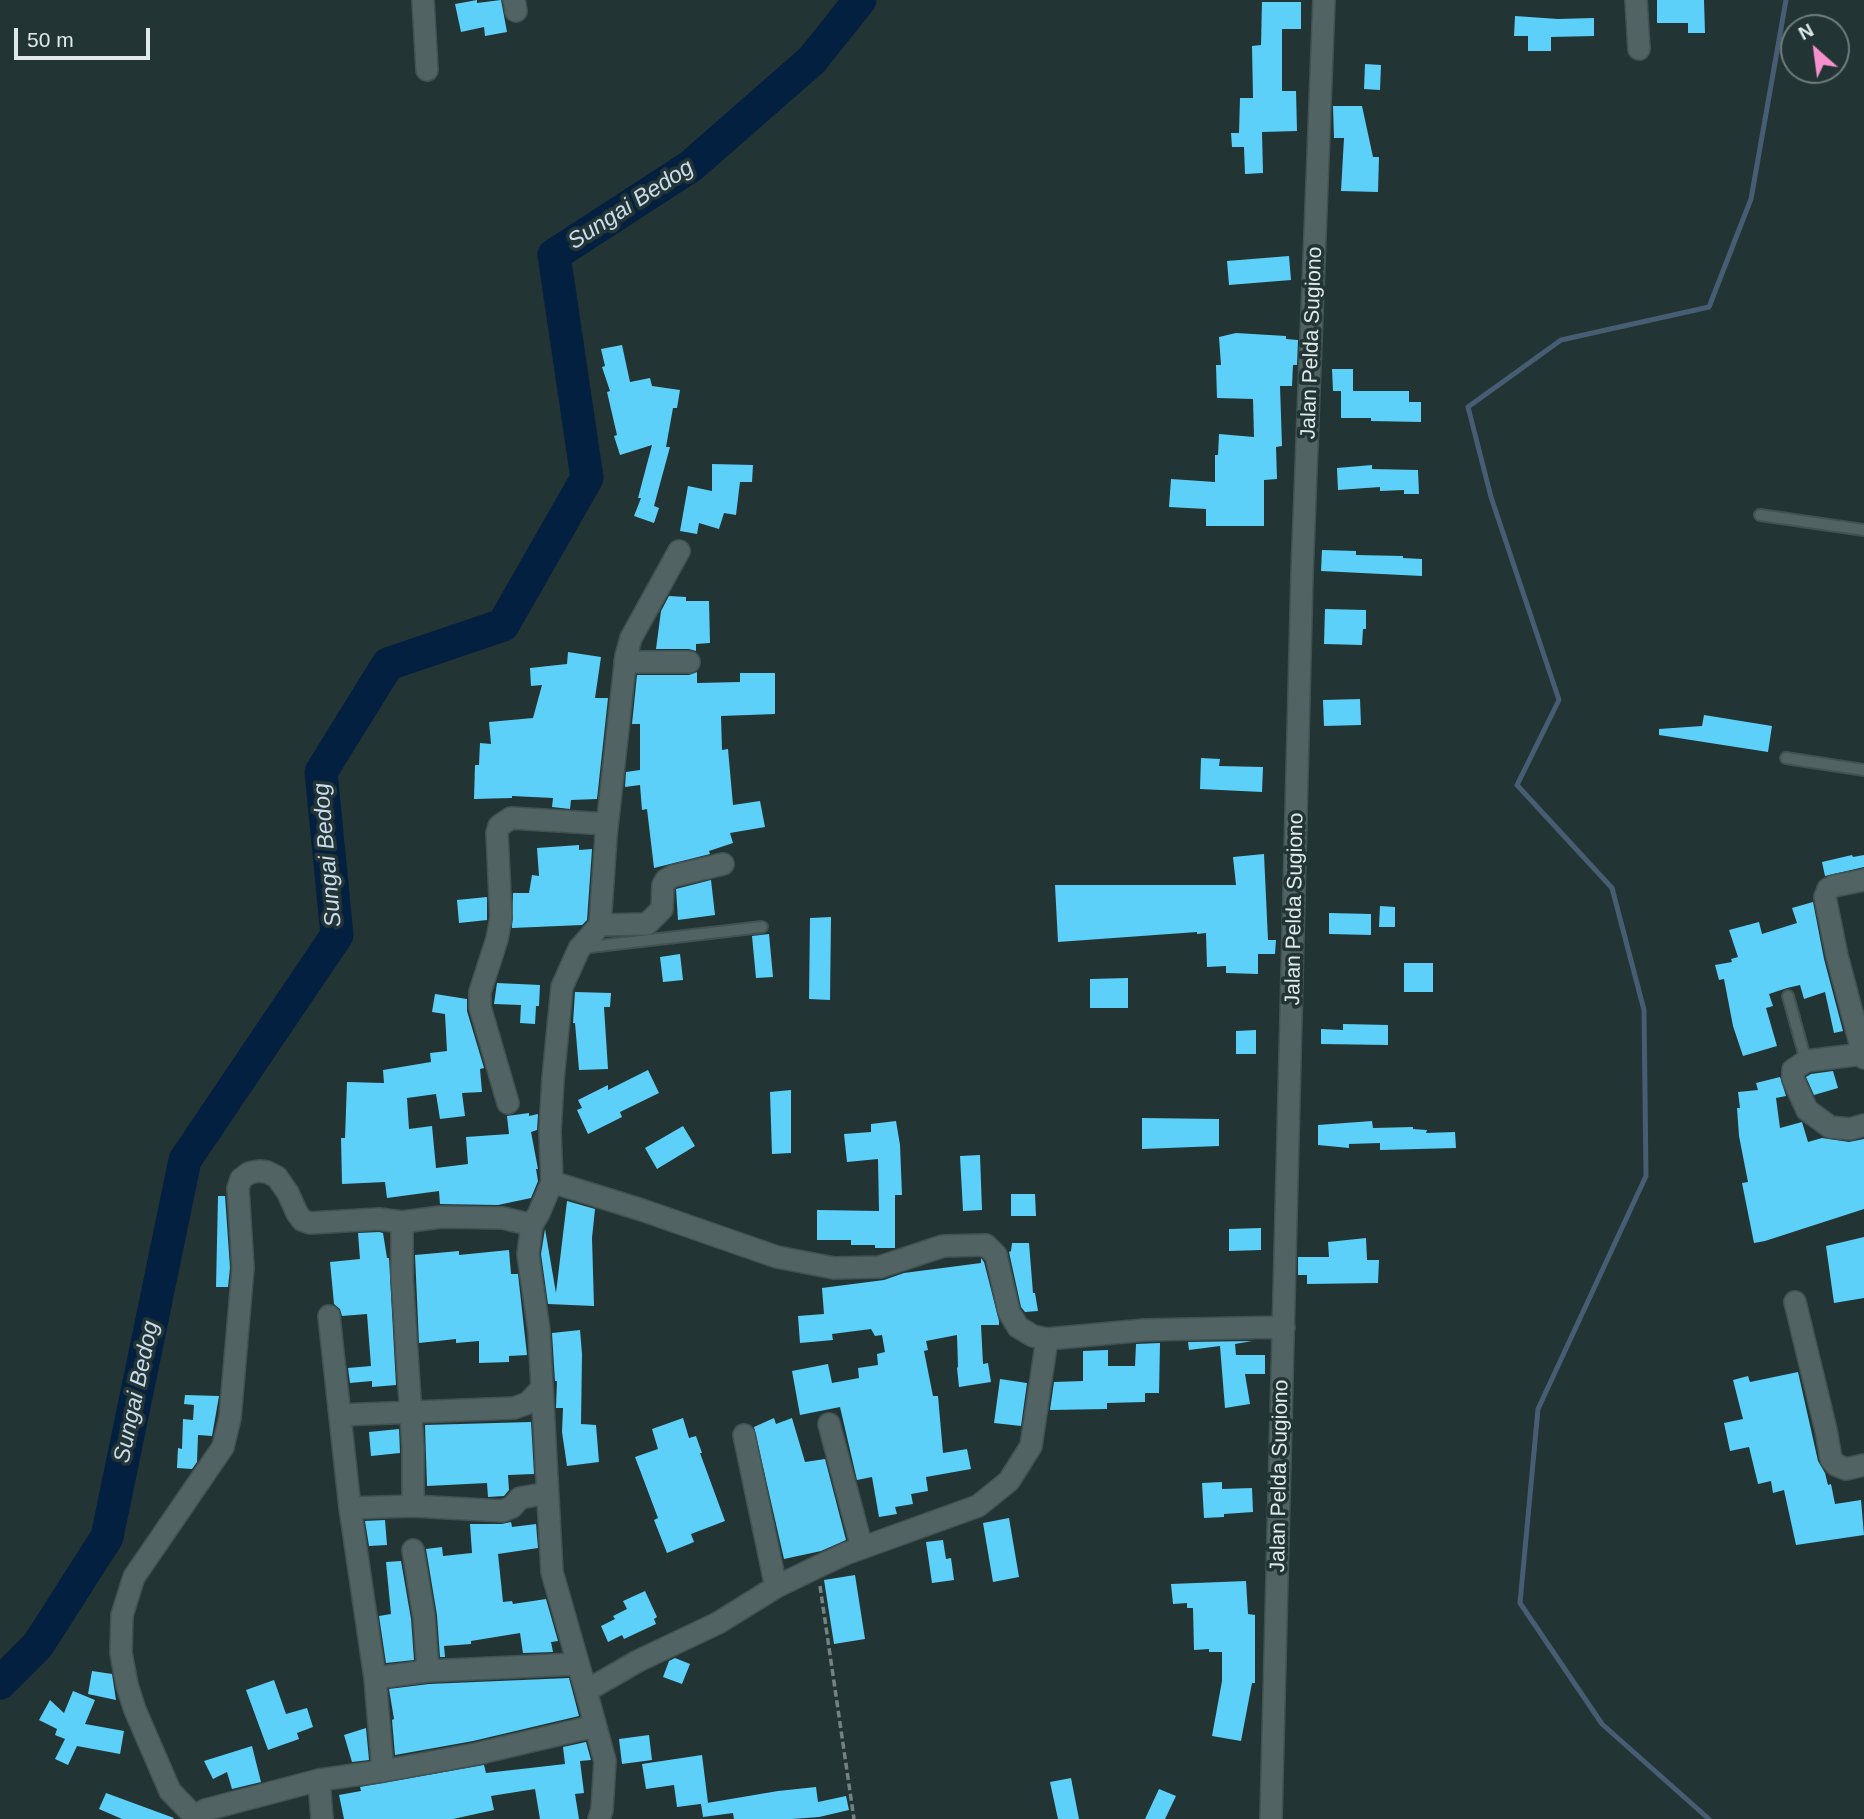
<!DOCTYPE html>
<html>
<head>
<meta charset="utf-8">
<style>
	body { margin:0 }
	#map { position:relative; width:1864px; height:1819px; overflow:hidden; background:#233434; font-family:Arial,sans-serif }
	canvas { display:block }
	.north { position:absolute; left:1780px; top:14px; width:70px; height:70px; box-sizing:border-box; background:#233434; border:2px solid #6f7d7d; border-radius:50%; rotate:332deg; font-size:19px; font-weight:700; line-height:28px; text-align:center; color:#e0eaea }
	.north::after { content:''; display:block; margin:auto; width:24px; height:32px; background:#f690cf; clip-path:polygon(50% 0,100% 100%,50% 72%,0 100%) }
	.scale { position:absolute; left:14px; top:28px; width:136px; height:32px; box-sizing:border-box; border:4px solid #e0eaea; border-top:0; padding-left:9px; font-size:21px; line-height:24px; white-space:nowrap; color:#e0eaea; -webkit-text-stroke:5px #233434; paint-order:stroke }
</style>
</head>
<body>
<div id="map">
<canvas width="1864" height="1819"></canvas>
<div class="north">N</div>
<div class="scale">50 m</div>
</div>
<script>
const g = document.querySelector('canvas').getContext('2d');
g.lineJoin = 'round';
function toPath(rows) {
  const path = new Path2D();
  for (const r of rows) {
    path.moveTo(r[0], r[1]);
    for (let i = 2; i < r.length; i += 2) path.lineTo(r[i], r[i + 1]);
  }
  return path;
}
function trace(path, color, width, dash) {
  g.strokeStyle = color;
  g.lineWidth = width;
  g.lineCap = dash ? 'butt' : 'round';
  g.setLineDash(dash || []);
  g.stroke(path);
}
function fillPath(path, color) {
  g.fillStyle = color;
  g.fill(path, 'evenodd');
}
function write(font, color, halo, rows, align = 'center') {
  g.font = font + ' Arial,sans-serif';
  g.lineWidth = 7;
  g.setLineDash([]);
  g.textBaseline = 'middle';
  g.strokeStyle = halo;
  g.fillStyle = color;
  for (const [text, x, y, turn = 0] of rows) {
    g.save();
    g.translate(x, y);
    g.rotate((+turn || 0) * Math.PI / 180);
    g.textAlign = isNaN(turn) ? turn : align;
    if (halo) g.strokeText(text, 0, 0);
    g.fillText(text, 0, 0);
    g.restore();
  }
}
const stream = toPath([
	[1709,1819,1602,1724,1520,1603,1538,1409,1646,1176,1644,1010,1612,888,1517,785,1559,700,1491,497,1468,407,1561,340,1709,307,1751,199,1786,0]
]);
const river = toPath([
	[0,1683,38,1645,107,1537,185,1160,337,935,321,772,388,664,503,625,587,478,554,255,691,166,812,60,860,0]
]);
const building = toPath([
	[477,0,477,3,501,0,507,32,485,36,484,27,461,32,455,4],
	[1657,0,1704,0,1705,33,1688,33,1688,23,1657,23],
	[1262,2,1301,2,1301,29,1282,29,1282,91,1296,91,1297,131,1262,132,1263,173,1245,174,1244,147,1232,147,1231,133,1239,133,1240,98,1253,98,1252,46,1261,45],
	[1515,16,1558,19,1594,18,1594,36,1551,37,1551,51,1528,51,1528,36,1514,36],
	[1365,64,1381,65,1380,90,1364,89],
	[1333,106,1362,106,1373,157,1379,157,1378,192,1341,191,1344,138,1334,138],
	[1289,256,1291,280,1229,285,1227,261],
	[1236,333,1286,336,1286,339,1298,340,1297,365,1293,365,1292,386,1280,386,1282,446,1276,447,1277,479,1264,480,1264,526,1206,526,1206,509,1169,507,1171,479,1215,482,1215,455,1218,455,1219,434,1254,437,1253,399,1217,398,1216,365,1221,365,1219,337],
	[622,345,630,382,650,378,652,386,680,390,677,408,673,408,666,447,670,447,654,506,659,508,654,523,634,516,641,498,638,498,652,445,620,455,614,436,617,435,607,392,610,391,602,367,605,366,601,349],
	[1332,369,1353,369,1353,391,1342,391,1409,391,1409,402,1421,402,1421,422,1371,421,1371,418,1341,418,1341,391,1333,391],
	[712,464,753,465,752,482,740,482,736,515,724,513,719,529,699,523,697,534,680,531,688,486,712,491],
	[1372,465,1372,469,1418,470,1419,494,1404,494,1404,490,1380,491,1380,487,1338,490,1337,468],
	[1322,550,1356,551,1356,555,1403,556,1403,558,1422,559,1422,576,1321,571],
	[669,596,686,597,686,601,709,601,710,643,696,644,696,651,689,649,656,649,661,611],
	[1325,609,1366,610,1366,629,1363,629,1362,645,1324,644],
	[568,652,601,657,595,698,608,698,597,799,571,800,570,809,552,807,553,798,512,796,512,798,474,799,475,765,479,765,480,743,491,744,489,722,533,718,542,685,531,686,530,668,567,664],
	[697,672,697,683,740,682,740,673,775,673,775,714,721,716,722,750,728,749,733,805,760,801,765,827,730,833,733,843,709,851,710,854,654,868,647,809,642,810,640,785,625,787,626,772,640,770,640,724,632,724,637,675,689,675],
	[1360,699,1361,725,1324,726,1323,700],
	[1704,715,1772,726,1768,752,1659,735,1659,729,1702,726],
	[1201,758,1220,759,1219,766,1263,767,1262,792,1200,789],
	[579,845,579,850,592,849,587,920,582,925,512,928,513,893,529,893,532,875,539,876,537,848],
	[1264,854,1268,940,1276,940,1275,954,1258,954,1258,974,1226,973,1226,966,1207,967,1206,933,1197,934,1197,932,1058,942,1055,885,1236,885,1233,857],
	[1852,855,1853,857,1864,855,1864,867,1825,876,1822,862],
	[711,880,715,915,678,920,676,889],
	[487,897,487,920,459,923,457,900],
	[1813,902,1824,959,1843,1031,1834,1033,1825,992,1804,999,1800,985,1787,988,1769,994,1773,1006,1766,1008,1777,1046,1743,1056,1733,1026,1724,979,1719,980,1715,965,1732,962,1731,959,1738,957,1729,930,1759,922,1762,934,1797,923,1792,908],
	[1380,906,1395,907,1395,927,1379,927],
	[1329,913,1371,914,1371,935,1329,934],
	[831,917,830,1000,809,999,810,918],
	[769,934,773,977,756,978,752,936],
	[680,954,683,980,663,982,660,957],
	[1404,963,1433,963,1433,992,1404,992],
	[1128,978,1128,1008,1090,1008,1090,979],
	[497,983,540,985,539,1006,536,1006,535,1024,520,1023,521,1005,494,1004],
	[575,992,611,993,610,1007,604,1007,608,1069,579,1070,575,1023,573,1023],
	[435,994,467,999,467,1011,484,1068,480,1069,482,1092,462,1093,465,1116,440,1119,436,1094,407,1098,409,1129,432,1126,436,1168,468,1164,466,1137,509,1134,507,1116,529,1113,529,1116,538,1114,537,1130,531,1132,538,1169,536,1169,538,1181,531,1198,498,1205,440,1204,439,1191,387,1198,385,1182,342,1184,341,1138,345,1138,347,1082,384,1083,383,1070,431,1062,430,1053,447,1051,445,1014,432,1012],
	[1343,1024,1388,1025,1388,1045,1321,1044,1321,1029,1343,1030],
	[1256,1030,1256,1054,1236,1054,1236,1031],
	[648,1070,659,1093,620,1112,622,1117,588,1134,577,1110,582,1108,578,1100,608,1085,608,1090],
	[1833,1071,1838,1088,1814,1095,1806,1077,1811,1074],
	[1780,1077,1786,1096,1776,1098,1780,1128,1802,1122,1808,1142,1822,1138,1849,1142,1864,1139,1864,1209,1765,1241,1754,1243,1742,1183,1748,1182,1739,1136,1737,1108,1740,1108,1738,1092,1758,1090,1756,1083],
	[791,1090,791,1153,772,1154,770,1092],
	[1142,1118,1219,1119,1219,1146,1142,1149],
	[896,1121,900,1145,902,1195,895,1195,895,1248,875,1248,875,1245,851,1245,851,1240,817,1240,817,1210,879,1211,878,1159,847,1162,844,1134,871,1132,871,1124],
	[1372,1121,1373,1128,1413,1127,1413,1129,1427,1130,1426,1133,1455,1132,1456,1148,1380,1150,1380,1143,1349,1144,1349,1148,1318,1145,1318,1125],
	[683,1126,695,1146,657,1169,645,1148],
	[980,1155,982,1210,963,1211,960,1156],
	[1011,1194,1035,1194,1036,1216,1011,1216],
	[218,1196,225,1196,230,1268,228,1287,216,1287],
	[567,1201,595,1209,592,1238,594,1306,548,1304,541,1254,545,1229,556,1293],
	[1261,1228,1261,1250,1229,1251,1229,1229],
	[379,1232,383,1233,387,1258,389,1258,396,1385,372,1387,372,1381,350,1383,348,1368,371,1366,367,1314,342,1316,340,1309,334,1304,330,1262,360,1259,358,1233],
	[1864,1237,1864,1298,1834,1303,1826,1246],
	[1366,1238,1367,1260,1379,1260,1378,1283,1307,1284,1307,1275,1298,1275,1298,1257,1329,1257,1328,1242],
	[1012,1243,1029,1243,1033,1293,1035,1293,1038,1311,1025,1312,1021,1307,1009,1252,1011,1251],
	[509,1250,511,1274,518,1274,527,1355,509,1356,509,1362,479,1363,479,1341,456,1343,456,1339,419,1343,415,1255,459,1251,459,1255],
	[981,1258,984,1262,999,1321,999,1325,981,1325,983,1364,988,1363,991,1382,959,1387,957,1368,958,1367,957,1335,926,1341,928,1350,924,1351,933,1396,938,1396,943,1453,967,1449,971,1469,926,1477,928,1491,911,1494,913,1504,895,1507,897,1514,879,1517,872,1477,857,1480,840,1407,800,1415,792,1371,828,1364,832,1383,859,1378,858,1368,878,1365,877,1354,885,1352,882,1335,875,1336,871,1329,832,1334,833,1340,800,1343,798,1316,824,1314,822,1288,884,1280,904,1273,981,1263],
	[580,1330,582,1354,581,1424,596,1425,599,1462,567,1466,562,1432,563,1408,556,1408,557,1381,555,1381,552,1333],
	[1252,1341,1235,1344,1236,1355,1265,1355,1265,1374,1245,1374,1250,1404,1225,1408,1220,1346,1189,1350,1188,1342],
	[1160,1343,1159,1393,1145,1393,1145,1402,1107,1403,1107,1409,1050,1410,1054,1382,1083,1381,1083,1351,1108,1350,1108,1366,1135,1366,1136,1344],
	[1798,1372,1818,1461,1825,1473,1828,1485,1831,1484,1835,1504,1861,1500,1864,1535,1796,1545,1784,1490,1773,1493,1771,1481,1758,1484,1749,1447,1730,1451,1724,1423,1743,1419,1733,1380,1748,1376,1750,1382],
	[1000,1379,1027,1383,1021,1426,994,1423],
	[185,1395,219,1396,212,1436,198,1435,197,1462,192,1469,177,1468,178,1448,182,1449,183,1419,193,1420,194,1405,184,1404],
	[683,1418,689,1438,696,1436,702,1453,700,1453,725,1521,691,1534,694,1542,667,1553,654,1520,658,1518,635,1457,658,1449,652,1429],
	[774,1418,776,1424,792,1418,805,1462,825,1459,846,1540,821,1551,784,1559,754,1427],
	[531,1422,534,1474,508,1475,509,1490,504,1496,488,1497,487,1483,427,1486,425,1425],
	[399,1429,400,1453,371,1456,369,1432],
	[1222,1482,1222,1489,1252,1488,1253,1512,1224,1514,1224,1517,1204,1518,1202,1483],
	[1009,1518,1019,1577,993,1582,983,1523],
	[385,1520,387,1545,369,1546,365,1521],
	[511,1522,512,1527,536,1524,538,1548,498,1554,503,1602,512,1601,513,1604,546,1599,558,1641,551,1642,553,1652,523,1653,520,1633,471,1641,471,1644,444,1646,445,1657,440,1657,437,1615,426,1549,442,1547,443,1556,472,1553,470,1524,502,1524],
	[943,1540,946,1559,951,1558,954,1580,932,1583,926,1542],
	[401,1561,411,1619,414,1660,386,1663,379,1616,391,1614,386,1562],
	[855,1575,865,1639,834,1644,824,1580],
	[1246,1581,1248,1614,1255,1615,1255,1683,1252,1683,1241,1741,1212,1736,1222,1681,1222,1652,1209,1652,1209,1649,1194,1650,1193,1608,1187,1608,1187,1603,1173,1604,1171,1584],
	[645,1591,657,1617,654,1619,656,1624,624,1639,622,1635,608,1642,601,1626,615,1619,613,1616,627,1609,623,1601],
	[675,1658,690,1664,682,1684,663,1677,669,1661],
	[92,1671,112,1674,116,1700,88,1694],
	[569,1678,579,1716,473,1741,395,1755,392,1720,394,1719,389,1689,429,1684],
	[274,1680,286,1714,307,1708,313,1727,297,1733,299,1739,268,1750,246,1690],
	[73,1691,95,1700,85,1724,124,1731,120,1754,77,1746,68,1765,55,1759,65,1739,55,1735,57,1729,39,1720,50,1700,64,1713],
	[366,1728,369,1760,352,1762,344,1735],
	[649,1735,652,1760,622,1764,619,1739],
	[586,1742,591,1760,580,1761,584,1793,575,1794,579,1819,540,1819,535,1789,491,1796,494,1810,453,1819,344,1819,339,1795,361,1791,360,1787,484,1765,486,1773,565,1764,563,1747],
	[252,1746,261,1782,232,1789,227,1772,213,1779,204,1761],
	[702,1755,708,1803,677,1807,674,1785,646,1789,642,1764],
	[1071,1778,1079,1819,1058,1819,1050,1782],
	[816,1787,818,1802,846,1796,849,1810,819,1817,792,1819,734,1819,733,1813,703,1817,701,1804,778,1791],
	[1159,1789,1176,1796,1165,1819,1145,1819],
	[106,1793,174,1818,173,1819,122,1819,99,1809]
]);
const path = toPath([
	[820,1586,854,1819]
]);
const service = toPath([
	[1760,515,1864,530],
	[1786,758,1864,770],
	[581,948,762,927],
	[1788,996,1806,1061]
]);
const minor = toPath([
	[423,0,427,70],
	[514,0,516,11],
	[1636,0,1639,49],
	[625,662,689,662],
	[1864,880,1834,886,1828,889,1825,897,1837,956,1864,1058],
	[600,925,647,924,662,909,663,885,666,880,673,876,723,864],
	[1864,1054,1806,1061,1793,1070,1793,1079,1807,1110,1830,1127,1850,1129,1864,1125],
	[508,1103,480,1007,480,992,497,939,501,918,497,833,499,826,511,818,607,824],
	[552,1182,642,1210,777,1257,834,1268,880,1267,943,1246,986,1245,996,1255,1009,1312,1018,1327,1033,1336,1047,1339],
	[402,1222,402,1277,413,1447,413,1506],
	[1795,1302,1826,1430,1831,1459,1836,1465,1846,1469,1864,1465],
	[329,1316,350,1508,375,1678],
	[340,1415,514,1408,528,1403,542,1388],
	[829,1424,862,1548],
	[744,1435,776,1587],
	[350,1508,413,1506,503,1511,512,1507,520,1498,547,1493],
	[413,1550,424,1617,428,1671],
	[586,1691,552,1572,539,1331,528,1254,532,1225,539,1213,552,1182,550,1132,553,1079,562,987,579,949,600,925,606,836,626,656,631,638,679,551],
	[383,1771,476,1754,595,1726],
	[319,1780,322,1819],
	[197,1819,170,1791,135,1710,127,1685,121,1653,122,1615,134,1577,223,1447,230,1418,243,1268,238,1188,241,1179,249,1173,259,1171,267,1172,277,1177,288,1193,297,1213,302,1220,310,1223,379,1219,402,1222,441,1217,503,1218,532,1225],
	[199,1819,205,1810,319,1780,383,1771,375,1678,428,1671,578,1664],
	[599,1819,602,1810,605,1761,586,1691,638,1661,718,1623,776,1587,817,1567,845,1554,978,1506,1009,1481,1031,1446,1047,1339,1145,1330,1284,1327],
	[1271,1819,1302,574,1324,0]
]);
const streetNames = [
	["Jalan Pelda Sugiono",1312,343,-88],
	["Jalan Pelda Sugiono",1295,909,-89],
	["Jalan Pelda Sugiono",1280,1476,-89]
];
const waterNames = [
	["Sungai Bedog",631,205,-33],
	["Sungai Bedog",328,855,-95],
	["Sungai Bedog",137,1392,-78]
];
trace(stream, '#465d73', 5);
trace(river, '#042040', 33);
fillPath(building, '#5dd0f9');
trace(service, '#425252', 14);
trace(minor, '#425252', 24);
trace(path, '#748282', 3.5, [7, 3.5]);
trace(service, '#516363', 10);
trace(minor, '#516363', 21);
write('21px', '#e0eaea', '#233434', streetNames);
write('italic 23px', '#ccdbed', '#233434', waterNames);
</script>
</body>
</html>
